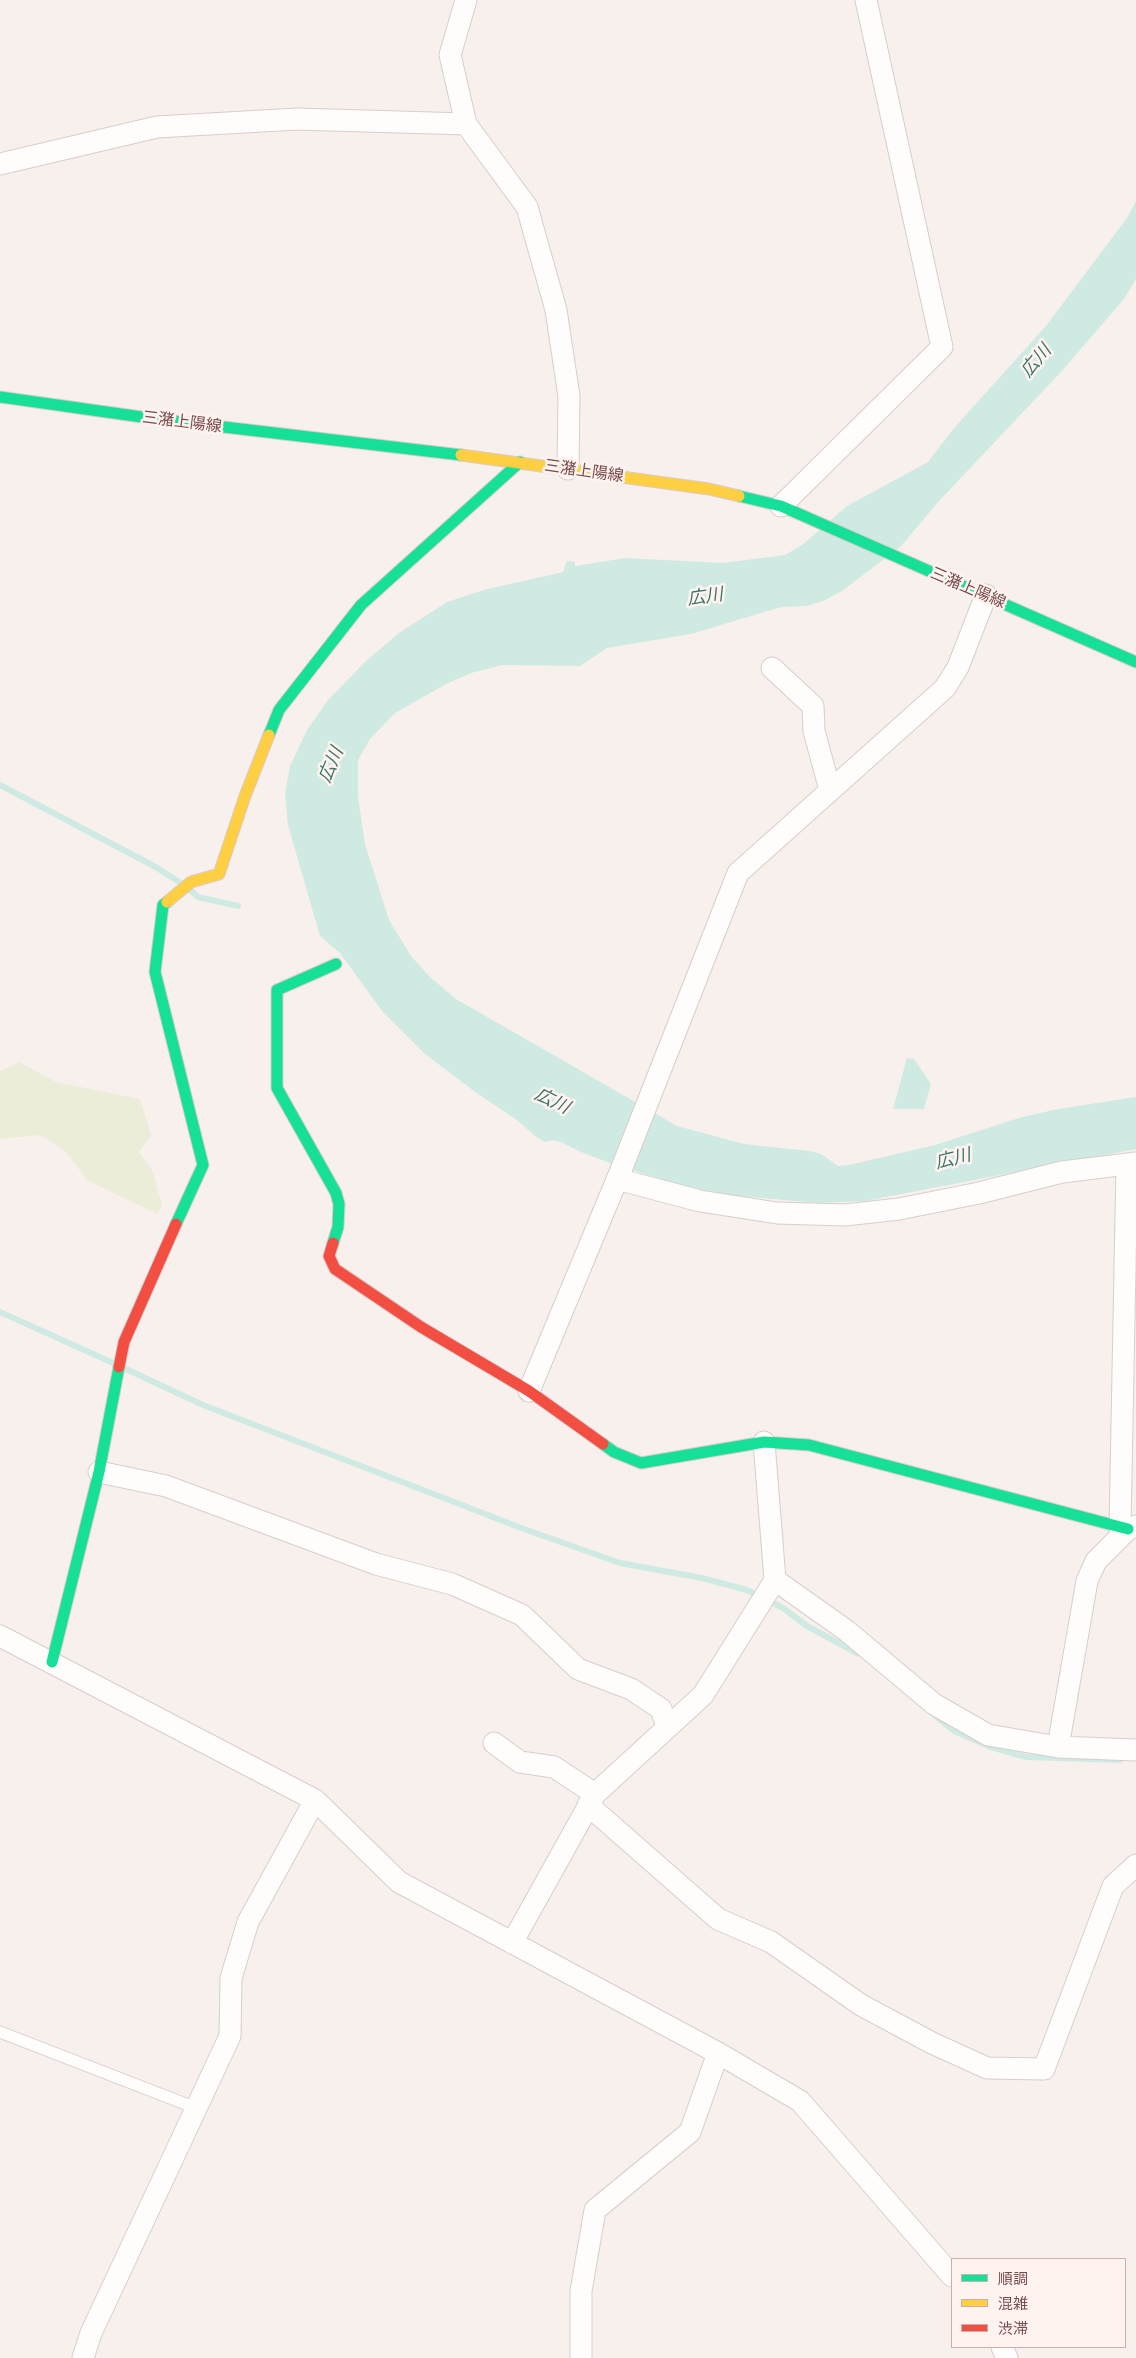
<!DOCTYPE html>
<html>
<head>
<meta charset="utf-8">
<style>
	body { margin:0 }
	#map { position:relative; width:1136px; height:2358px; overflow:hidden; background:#f8f0ed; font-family:Inter,"Noto Sans JP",sans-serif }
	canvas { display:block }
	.legend { position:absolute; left:951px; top:2258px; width:175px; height:90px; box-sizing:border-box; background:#fff3ef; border:1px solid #c9b0ae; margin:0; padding:6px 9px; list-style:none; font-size:15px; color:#774c4c }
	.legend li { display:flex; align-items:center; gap:10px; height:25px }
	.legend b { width:25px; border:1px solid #c9b0ae }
</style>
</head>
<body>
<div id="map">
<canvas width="1136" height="2358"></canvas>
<ul class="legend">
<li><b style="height:6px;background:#16e098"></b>順調</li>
<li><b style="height:6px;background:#ffcf43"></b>混雑</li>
<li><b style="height:6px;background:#f24e42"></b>渋滞</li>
</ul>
</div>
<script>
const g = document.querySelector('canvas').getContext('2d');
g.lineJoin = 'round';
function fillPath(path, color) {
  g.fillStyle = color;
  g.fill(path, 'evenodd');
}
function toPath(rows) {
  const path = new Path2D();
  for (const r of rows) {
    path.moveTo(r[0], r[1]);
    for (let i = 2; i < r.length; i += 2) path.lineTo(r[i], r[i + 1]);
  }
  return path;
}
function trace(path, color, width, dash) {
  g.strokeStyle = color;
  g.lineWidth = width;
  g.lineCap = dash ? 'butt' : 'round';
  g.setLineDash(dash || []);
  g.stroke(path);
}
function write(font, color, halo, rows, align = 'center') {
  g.font = font + ' Inter,"Noto Sans JP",sans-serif';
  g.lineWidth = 5;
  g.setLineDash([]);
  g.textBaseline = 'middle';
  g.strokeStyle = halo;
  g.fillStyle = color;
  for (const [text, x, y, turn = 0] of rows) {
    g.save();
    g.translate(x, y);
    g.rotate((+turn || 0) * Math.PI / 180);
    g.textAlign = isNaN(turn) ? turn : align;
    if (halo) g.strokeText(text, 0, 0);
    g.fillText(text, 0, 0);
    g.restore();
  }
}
const green = toPath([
	[19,1062,56,1082,140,1099,151,1135,139,1152,153,1172,162,1206,157,1214,87,1180,66,1152,41,1135,0,1139,0,1071]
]);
const water = toPath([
	[1136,201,1136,279,1124,299,1060,373,939,501,901,546,842,591,823,601,806,606,781,607,691,634,607,648,580,666,502,665,471,673,446,684,395,713,370,739,358,760,358,797,365,844,389,920,411,956,430,977,456,999,677,1126,744,1144,810,1151,821,1154,838,1166,849,1165,935,1145,1022,1117,1058,1109,1136,1097,1136,1149,865,1201,819,1203,728,1195,680,1185,610,1163,581,1152,561,1142,553,1140,545,1142,535,1136,517,1120,478,1094,425,1054,382,1011,340,953,320,936,288,825,285,794,290,766,307,730,328,700,366,661,399,633,447,602,484,590,563,572,567,561,575,562,575,566,625,558,723,563,785,555,802,545,847,506,928,462,954,428,1046,326,1127,218],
	[907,1058,914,1059,931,1084,924,1109,893,1109]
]);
const stream = toPath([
	[0,785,154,866,181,883],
	[190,890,198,897,238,906],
	[0,1312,113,1363],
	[126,1369,203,1405,524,1529,620,1563,702,1578,747,1590,783,1608,807,1626,857,1653],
	[933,1714,954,1731,991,1747,1026,1757,1120,1760]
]);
const lane = toPath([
	[0,2032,196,2108]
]);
const street = toPath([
	[466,0,450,55,466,124,527,207,556,310,569,396,568,469],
	[0,164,157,127,297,119,466,124],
	[781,506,942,347,866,0],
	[772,668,813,706,814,731,830,790],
	[617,1179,700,1201,777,1213,845,1215,899,1209,979,1193,1062,1172,1136,1163],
	[529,1391,621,1170,738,873,945,688,958,667,986,595],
	[99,1472,166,1486,376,1564,452,1584,522,1615,578,1669,631,1689,661,1709,667,1726],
	[1120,1528,1127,1164],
	[775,1580,847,1631,934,1704,988,1735,1058,1747,1136,1750],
	[0,1636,315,1800,399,1882,718,2053,800,2101,952,2276],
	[494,1743,520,1762,554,1767,595,1794],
	[1058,1747,1087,1581,1096,1561,1128,1529,1136,1526],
	[588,1805,718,1919,771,1942,861,2005,932,2043,987,2068,1044,2069,1113,1886,1136,1865],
	[512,1943,595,1794,703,1695,775,1580,764,1442],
	[1002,2347,1007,2358],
	[83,2358,91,2333,230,2036,231,1978,248,1922,315,1800],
	[581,2358,581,2291,595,2210,690,2132,718,2053]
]);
const fast = toPath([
	[0,397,156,419,461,455],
	[739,496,781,506,1136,662],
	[269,735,279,710,361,605,520,462],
	[167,902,163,905,155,972,203,1165,176,1224],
	[333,1243,338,1227,339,1204,336,1193,277,1088,277,990,336,964],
	[603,1444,614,1452,641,1463,764,1442,809,1445,1128,1529],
	[52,1662,99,1472,119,1367]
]);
const slow = toPath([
	[461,455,709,489,739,496],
	[167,902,191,882,219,874,245,796,269,735]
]);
const jam = toPath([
	[333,1243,329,1256,335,1269,421,1327,529,1391,603,1444],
	[119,1367,124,1342,176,1224]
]);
const streetNames = [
	["三潴上陽線",182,422,7],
	["三潴上陽線",584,471,8],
	["三潴上陽線",968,588,23]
];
const waterNames = [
	["広川",1036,361,-50],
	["広川",705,597,-8],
	["広川",331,765,-67],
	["広川",552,1101,26],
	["広川",953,1159,-14]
];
fillPath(green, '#ecedd8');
fillPath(water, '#cfeae2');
trace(stream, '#cfeae2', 6);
trace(lane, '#d9cdcb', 13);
trace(street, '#d9cdcb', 23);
trace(fast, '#d9cccb', 13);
trace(slow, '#d9cccb', 13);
trace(jam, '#d9cccb', 13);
trace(lane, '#fefdfc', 11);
trace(street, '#fefdfc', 21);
trace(fast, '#16e098', 11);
trace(slow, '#ffcf43', 11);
trace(jam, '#f24e42', 11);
write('16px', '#774c4c', '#fff3ef', streetNames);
write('italic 18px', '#3c756b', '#fff3ef', waterNames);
</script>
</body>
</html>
